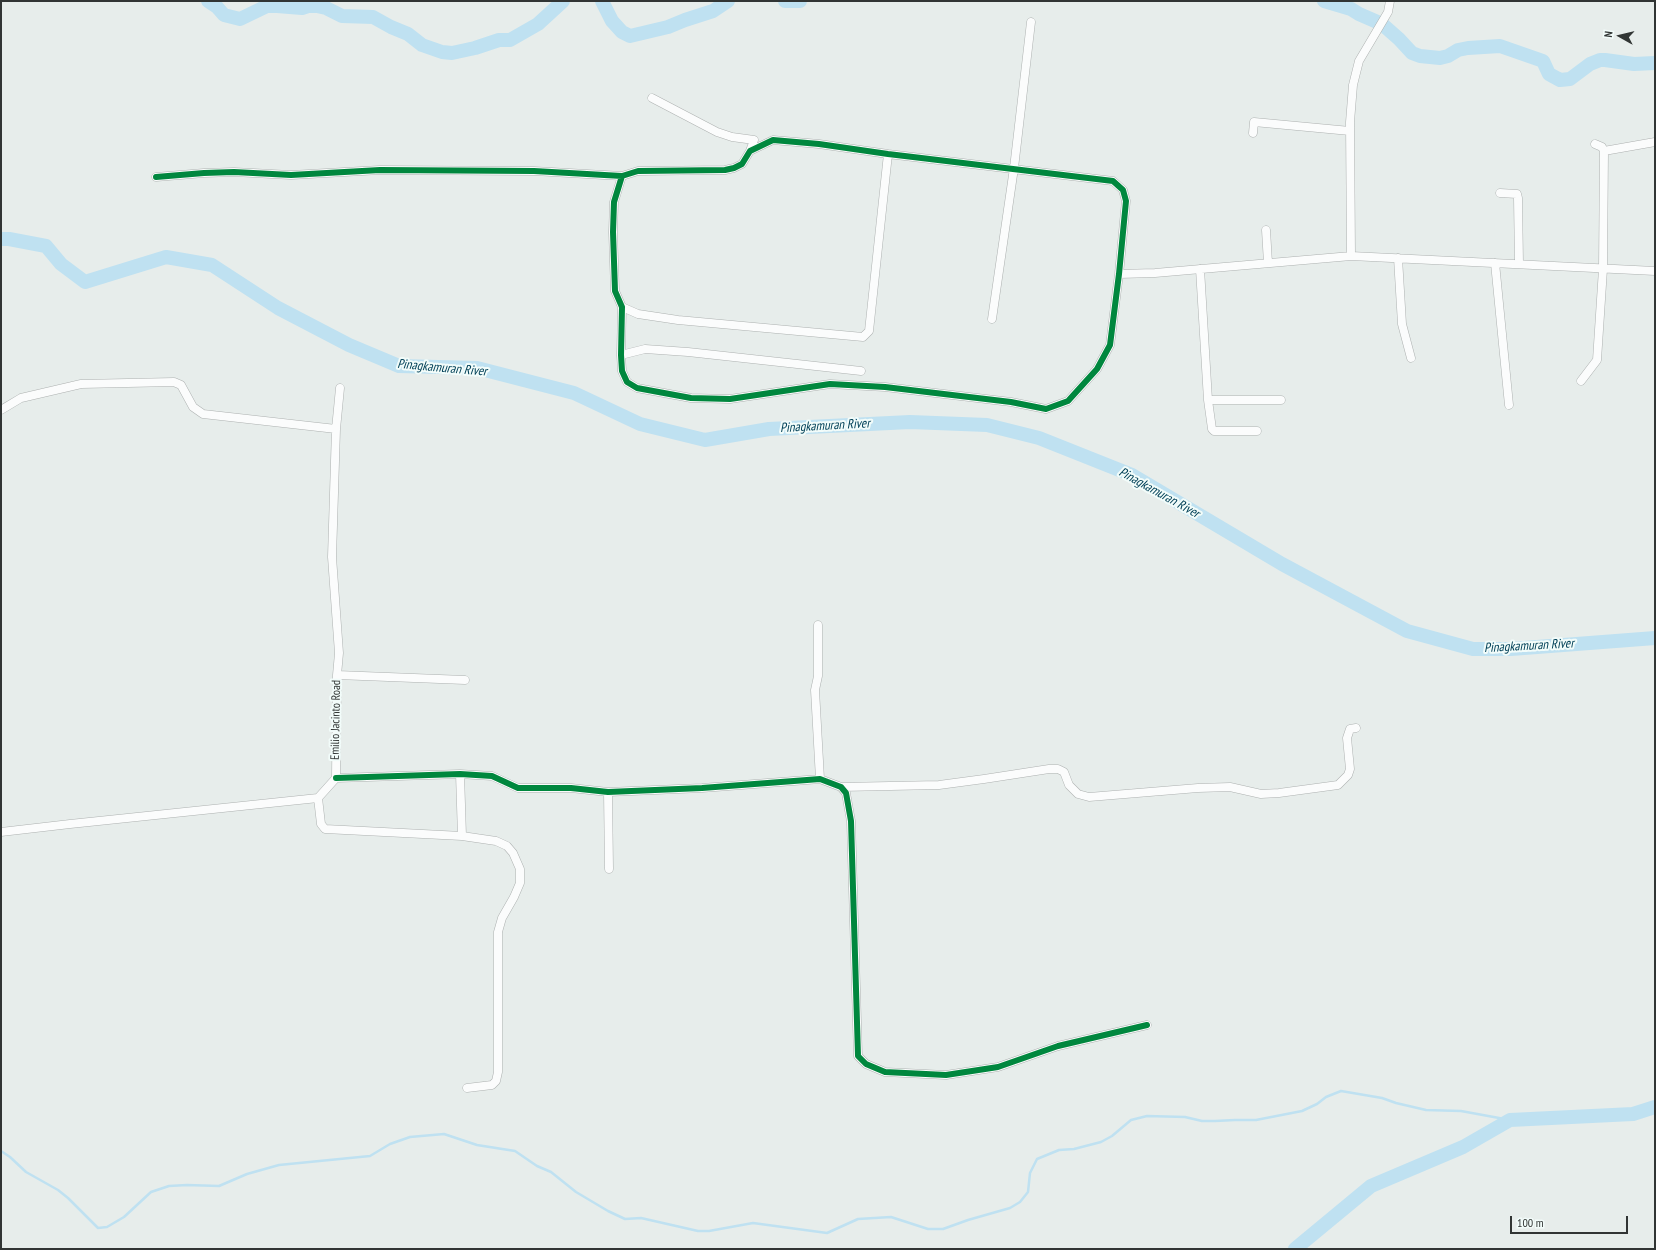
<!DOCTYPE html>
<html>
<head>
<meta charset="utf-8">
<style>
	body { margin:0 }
	#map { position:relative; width:1656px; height:1250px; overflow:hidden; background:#e7edeb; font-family:"PT Sans Narrow",sans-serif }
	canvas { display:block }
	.frame { position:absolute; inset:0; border:2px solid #313534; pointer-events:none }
	.north { position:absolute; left:1600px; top:16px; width:40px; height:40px; -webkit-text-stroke:3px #f2fcfa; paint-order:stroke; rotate:278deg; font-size:11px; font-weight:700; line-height:16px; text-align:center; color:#313534 }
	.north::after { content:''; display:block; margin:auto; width:14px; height:18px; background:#313534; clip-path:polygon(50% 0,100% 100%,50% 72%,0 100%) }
	.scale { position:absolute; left:1510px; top:1216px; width:118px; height:18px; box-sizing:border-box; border:2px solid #313534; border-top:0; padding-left:5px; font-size:12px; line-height:14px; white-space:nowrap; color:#313534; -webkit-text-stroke:3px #f2fcfa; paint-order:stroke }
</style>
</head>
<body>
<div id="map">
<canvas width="1656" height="1250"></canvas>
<div class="frame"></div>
<div class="north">N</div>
<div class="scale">100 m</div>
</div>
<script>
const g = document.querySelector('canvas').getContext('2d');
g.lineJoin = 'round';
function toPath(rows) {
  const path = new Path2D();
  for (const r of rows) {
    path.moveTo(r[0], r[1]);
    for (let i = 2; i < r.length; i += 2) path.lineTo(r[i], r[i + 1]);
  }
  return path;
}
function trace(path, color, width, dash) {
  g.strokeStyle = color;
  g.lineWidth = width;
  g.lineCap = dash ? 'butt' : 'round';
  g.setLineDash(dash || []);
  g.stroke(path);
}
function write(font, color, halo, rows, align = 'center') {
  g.font = font + ' "PT Sans Narrow",sans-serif';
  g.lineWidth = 4;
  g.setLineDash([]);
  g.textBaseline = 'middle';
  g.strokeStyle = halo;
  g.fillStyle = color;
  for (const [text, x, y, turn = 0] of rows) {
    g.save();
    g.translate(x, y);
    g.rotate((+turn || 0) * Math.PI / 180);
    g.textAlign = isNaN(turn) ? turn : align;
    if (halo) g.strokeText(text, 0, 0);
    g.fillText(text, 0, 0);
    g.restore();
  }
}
const stream = toPath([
	[1,1151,10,1157,26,1172,58,1190,68,1198,98,1228,107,1227,124,1217,151,1192,169,1186,187,1185,219,1186,247,1174,279,1165,370,1156,390,1144,410,1137,444,1134,477,1145,515,1151,537,1166,551,1172,576,1192,608,1211,625,1219,641,1218,698,1231,709,1231,753,1223,827,1233,858,1219,891,1217,928,1229,943,1229,968,1220,1010,1208,1020,1202,1028,1192,1030,1173,1037,1159,1059,1150,1074,1149,1101,1142,1112,1136,1131,1120,1147,1116,1185,1117,1202,1121,1215,1121,1235,1120,1256,1120,1302,1111,1317,1104,1326,1097,1341,1091,1382,1098,1396,1103,1426,1110,1461,1111,1510,1120]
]);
const river = toPath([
	[208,1,217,7,224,15,240,19,267,6,277,6,302,8,308,6,317,6,326,8,342,16,373,17,391,27,408,34,422,45,442,52,452,53,475,48,499,40,510,40,538,24,563,1],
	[602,1,612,21,622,32,630,36,668,27,685,20,713,11,728,1],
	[785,1,800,1],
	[1324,1,1351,9,1359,14,1382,24,1399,39,1412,53,1420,56,1440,58,1448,56,1458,50,1468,48,1500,46,1543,61,1549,74,1560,80,1570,79,1590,64,1600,60,1605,60,1634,64,1655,63],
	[1,239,9,239,46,246,61,264,85,282,166,257,212,265,278,308,349,345,399,366,477,368,574,393,640,424,705,440,769,429,910,422,987,425,1039,438,1132,475,1282,564,1407,631,1473,649,1511,649,1655,638],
	[1295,1249,1371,1186,1463,1147,1510,1120,1633,1114,1655,1107]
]);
const minor = toPath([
	[652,98,717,132,732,137,754,140,750,151],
	[1253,133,1254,122,1350,131],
	[1604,151,1655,142],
	[156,177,204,173,234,172,291,175,380,170,534,171,622,176,638,171,725,170,734,168,742,164,750,151,773,140,819,144,888,154,1113,181,1123,190,1126,201,1119,274,1110,345,1097,369,1068,401,1046,409,1011,402,885,387,830,384,730,399,691,398,637,388,627,382,622,371,621,355,622,307,615,291,613,232,614,202,622,176],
	[1500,193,1517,194,1518,198,1519,264],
	[1266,230,1268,263],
	[1351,256,1350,122,1353,85,1359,61,1388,12,1390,1],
	[1398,258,1402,324,1411,358],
	[1495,263,1509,405],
	[1200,269,1208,400,1212,429,1214,431,1257,431],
	[1119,274,1155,273,1351,256,1655,271],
	[622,307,638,314,678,320,863,337,869,331,888,154],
	[992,319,1014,168,1031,22],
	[621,355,645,349,688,352,861,371],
	[1581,381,1597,360,1603,269,1604,151,1602,147,1595,144],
	[1208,400,1281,400],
	[1,410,21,398,81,384,174,382,181,385,193,407,203,414,336,429],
	[818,625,818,676,815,690,820,779],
	[337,675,465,680],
	[460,774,462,836],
	[336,778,460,774,492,776,518,788,571,788,608,792,702,788,820,779,841,787,846,793,851,821,858,1056,866,1064,885,1072,946,1075,998,1067,1058,1046,1147,1025],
	[841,787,939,785,984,779,1049,769,1058,769,1064,772,1069,785,1078,794,1089,797,1198,788,1230,787,1261,794,1279,793,1338,785,1348,775,1350,769,1347,738,1350,729,1356,728],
	[608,792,609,869],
	[318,798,321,824,325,829,462,836,496,841,507,846,513,853,520,869,520,883,514,897,502,918,498,932,498,1072,496,1081,492,1085,467,1088],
	[1,832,70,824,318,798,336,778,337,675,339,653,332,557,336,429,340,388]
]);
const cycleway = toPath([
	[156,177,204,173,234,172,291,175,380,170,534,171,622,176,638,171,725,170,734,168,742,164,750,151,773,140,819,144,888,154,1113,181,1123,190,1126,201,1119,274,1110,345,1097,369,1068,401,1046,409,1011,402,885,387,830,384,730,399,691,398,637,388,627,382,622,371,621,355,622,307,615,291,613,232,614,202,622,176],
	[336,778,460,774,492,776,518,788,571,788,608,792,702,788,820,779,841,787,846,793,851,821,858,1056,866,1064,885,1072,946,1075,998,1067,1058,1046,1147,1025]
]);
const streetNames = [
	["Emilio Jacinto Road",336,720,-89]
];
const waterNames = [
	["Pinagkamuran River",442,368,5],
	["Pinagkamuran River",825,426,-3],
	["Pinagkamuran River",1159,493,29],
	["Pinagkamuran River",1529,646,-3]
];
trace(stream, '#bfe1f1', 2.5);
trace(river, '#bfe1f1', 14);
trace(minor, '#adb1b0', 9);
trace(minor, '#fbfcfc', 8);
trace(cycleway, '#00873e', 6);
write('12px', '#313534', '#f2fcfa', streetNames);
write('italic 13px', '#004057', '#f2fcfa', waterNames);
</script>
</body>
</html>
